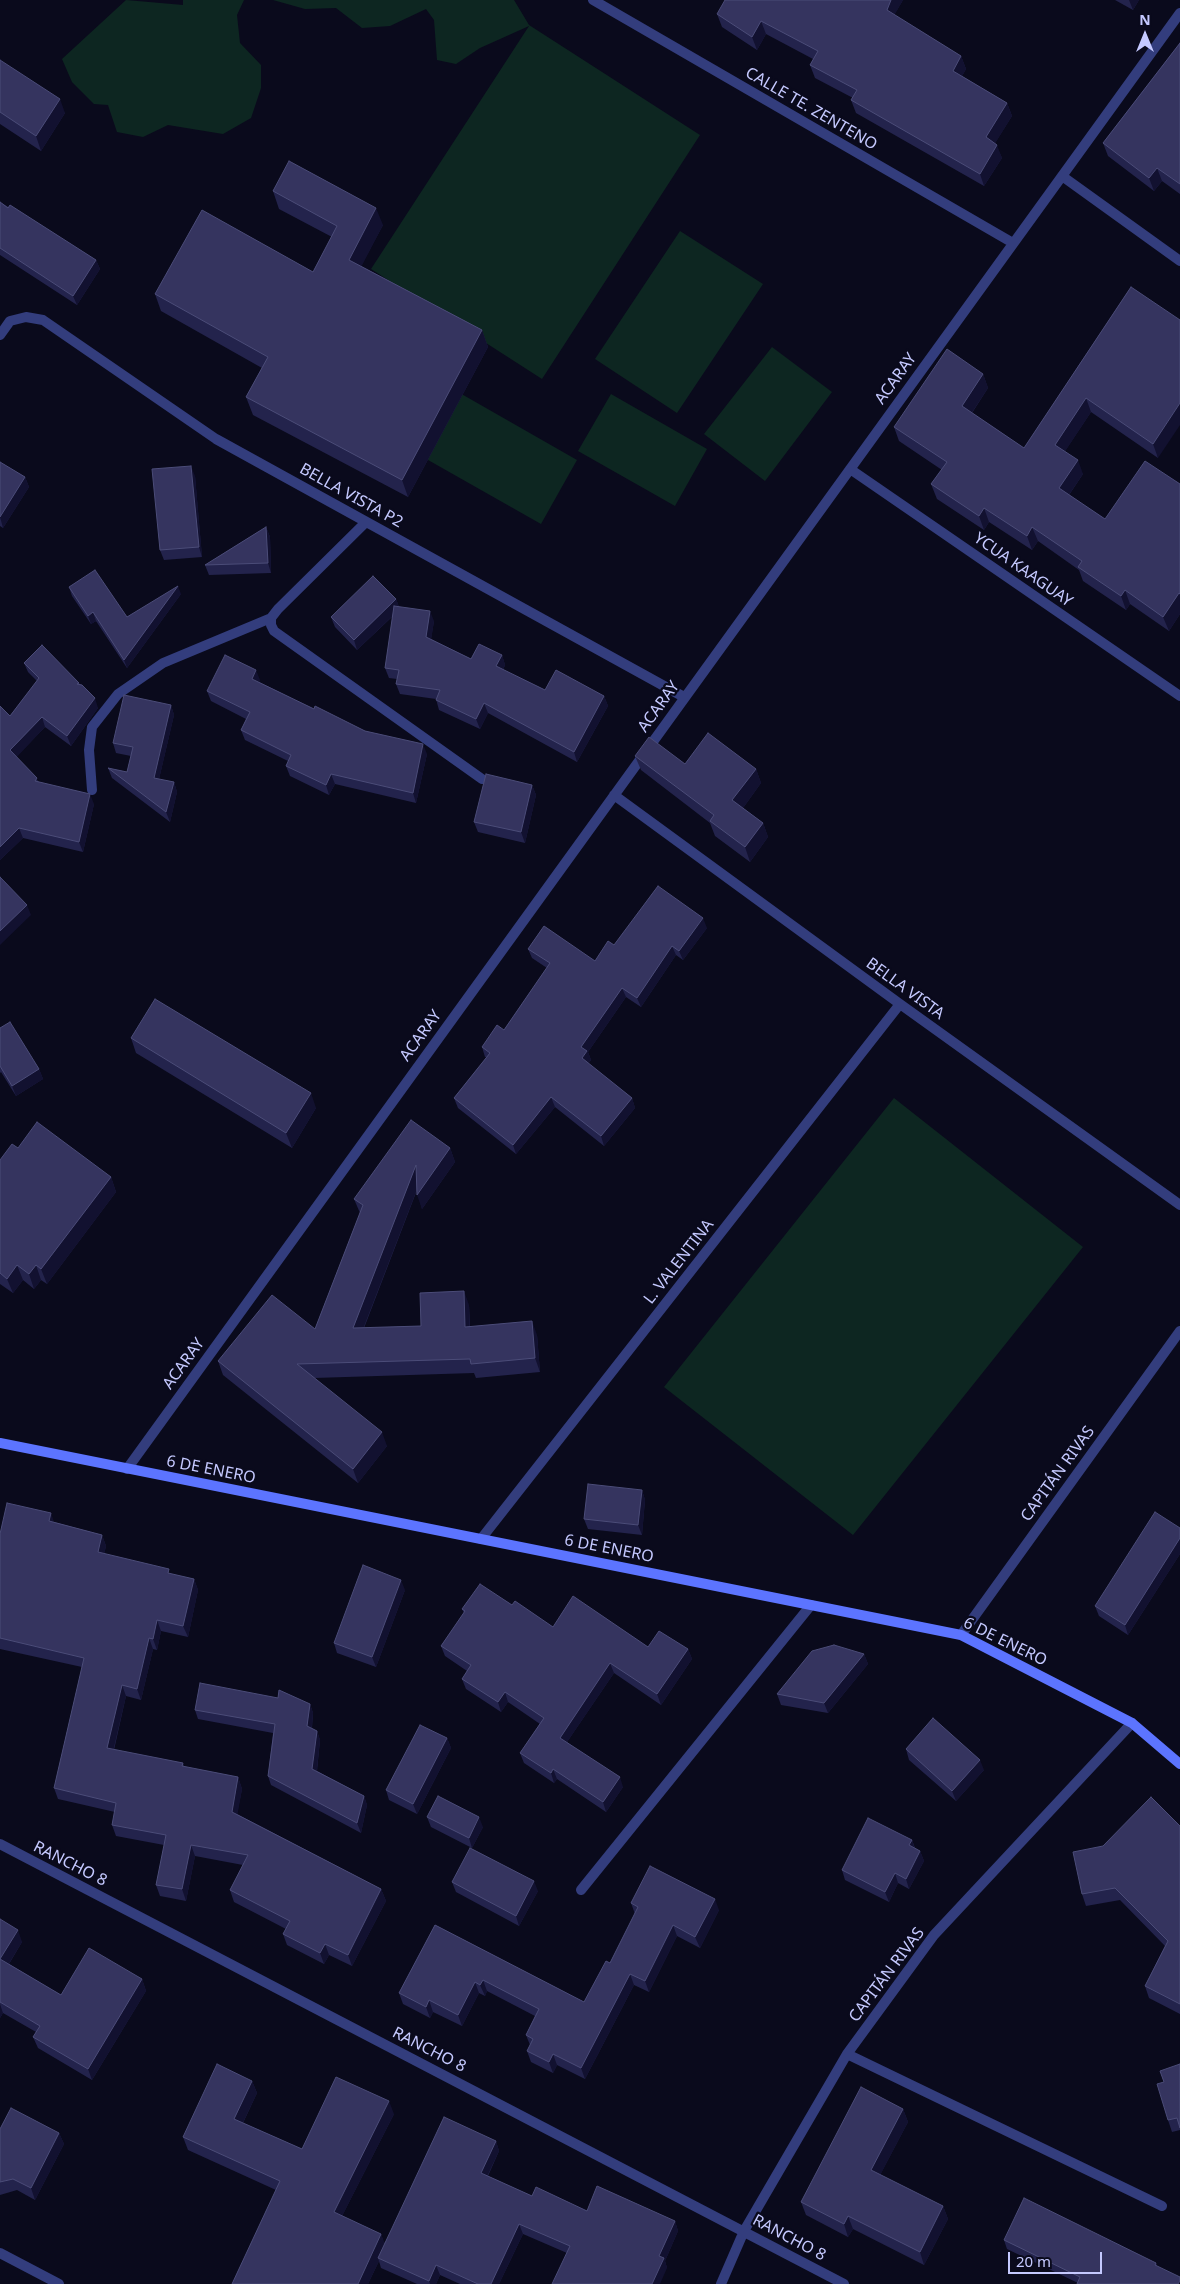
<!DOCTYPE html>
<html>
<head>
<meta charset="utf-8">
<style>
	body { margin:0 }
	#map { position:relative; width:1180px; height:2284px; overflow:hidden; background:#0a0a1c; font-family:"Noto Sans",sans-serif }
	canvas { display:block }
	.north { position:absolute; left:1120px; top:10px; width:50px; height:50px; -webkit-text-stroke:4px #0a0a1c; paint-order:stroke; rotate:0deg; font-size:14px; font-weight:700; line-height:20px; text-align:center; color:#c5c9ff }
	.north::after { content:''; display:block; margin:auto; width:18px; height:22px; background:#c5c9ff; clip-path:polygon(50% 0,100% 100%,50% 72%,0 100%) }
	.scale { position:absolute; left:1008px; top:2252px; width:94px; height:22px; box-sizing:border-box; border:2px solid #c5c9ff; border-top:0; padding-left:6px; font-size:15px; line-height:18px; white-space:nowrap; color:#c5c9ff; -webkit-text-stroke:4px #0a0a1c; paint-order:stroke }
</style>
</head>
<body>
<div id="map">
<canvas width="1180" height="2284"></canvas>
<div class="north">N</div>
<div class="scale">20 m</div>
</div>
<script>
const g = document.querySelector('canvas').getContext('2d');
g.lineJoin = 'round';
function fillPath(path, color) {
  g.fillStyle = color;
  g.fill(path, 'evenodd');
}
function toPath(rows) {
  const path = new Path2D();
  for (const r of rows) {
    path.moveTo(r[0], r[1]);
    for (let i = 2; i < r.length; i += 2) path.lineTo(r[i], r[i + 1]);
  }
  return path;
}
function trace(path, color, width, dash) {
  g.strokeStyle = color;
  g.lineWidth = width;
  g.lineCap = dash ? 'butt' : 'round';
  g.setLineDash(dash || []);
  g.stroke(path);
}
function write(font, color, halo, rows, align = 'center') {
  g.font = font + ' "Noto Sans",sans-serif';
  g.lineWidth = 4.5;
  g.setLineDash([]);
  g.textBaseline = 'middle';
  g.strokeStyle = halo;
  g.fillStyle = color;
  for (const [text, x, y, turn = 0] of rows) {
    g.save();
    g.translate(x, y);
    g.rotate((+turn || 0) * Math.PI / 180);
    g.textAlign = isNaN(turn) ? turn : align;
    if (halo) g.strokeText(text, 0, 0);
    g.fillText(text, 0, 0);
    g.restore();
  }
}
const green = toPath([
	[126,0,183,5,183,0,244,0,237,15,240,43,261,65,261,88,251,118,223,134,168,125,143,137,117,132,108,105,94,104,72,82,62,59],
	[273,0,514,0,529,25,700,135,542,379,371,269,529,26,480,48,456,64,437,60,434,20,426,9,390,26,362,28,336,8,305,9],
	[680,231,763,284,677,413,595,359],
	[772,347,832,392,765,481,704,434],
	[458,392,577,460,541,524,421,456],
	[611,394,707,449,675,506,578,451],
	[894,1098,1083,1247,853,1535,664,1387]
]);
const street = toPath([
	[593,0,1013,243],
	[1062,176,1180,261],
	[0,335,10,321,26,317,43,320,216,439,684,697],
	[850,469,1180,696],
	[366,522,278,609,271,618,271,625,274,631,482,779],
	[92,790,89,750,92,727,118,694,163,663,271,618],
	[614,795,900,1004,1180,1205],
	[127,1469,1180,13],
	[481,1539,900,1004],
	[961,1635,1180,1331],
	[0,1844,844,2284],
	[581,1890,811,1605],
	[847,2054,1162,2206],
	[0,2253,59,2284],
	[721,2284,744,2231,847,2054,934,1935,1132,1723]
]);
const secondary = toPath([
	[0,1443,961,1635,1132,1723,1180,1764]
]);
const wall = toPath([
	[903,0,894,15,961,56,966,69,962,76,1007,103,1012,116,995,143,1002,158,984,186,856,113,851,100,853,98,815,78,810,65,813,59,766,34,757,50,722,27,717,14],
	[1115,0,1139,0,1133,10],
	[1180,43,1180,194,1162,181,1154,191,1108,156,1103,143],
	[0,60,65,113,41,151,0,124],
	[273,191,383,225,361,266,482,330,488,347,408,497,253,415,246,397,262,368,161,311,155,294,313,272,332,237,279,209],
	[0,202,96,260,100,269,77,305,0,255],
	[1131,287,1158,458,1091,412,1065,451,1083,474,1069,495,1105,519,1180,484,1180,614,1169,631,1130,604,1126,610,1083,581,1079,570,1038,541,1032,550,989,522,984,530,937,499,931,484,942,470,899,441,894,427,983,374,988,388,972,413,1024,448],
	[0,462,25,477,29,487,3,528,0,526],
	[195,476,202,557,164,560,160,550],
	[266,527,270,537,271,573,209,575,205,565],
	[69,587,127,617,181,594,127,668,96,621,91,624,72,596],
	[396,599,399,607,434,621,431,639,471,659,502,655,505,665,503,670,545,690,604,696,608,706,577,762,488,713,480,729,439,710,436,699,400,694,396,684,397,679,389,678,385,668,393,616,357,650,335,627,331,617],
	[24,663,79,683,98,708,71,746,45,727,16,757,39,782,94,804,83,852,23,838,0,860,0,706,10,716,37,681,28,672],
	[260,680,259,682,314,709,365,731,427,754,416,803,335,784,329,795,290,776,286,766,288,761,245,740,241,730,246,719,211,701,207,691],
	[171,705,174,715,159,779,174,782,177,792,170,822,112,778,108,768,127,772,131,756,116,753,113,743],
	[635,756,685,764,756,769,761,783,743,808,763,823,768,837,750,862,715,836,710,823,641,770],
	[532,785,536,795,525,843,478,832,474,822],
	[707,928,683,960,676,955,641,1007,626,997,588,1052,591,1060,588,1064,632,1098,635,1108,604,1146,555,1107,516,1154,458,1108,454,1098,487,1057,485,1057,482,1047,504,1030,547,968,532,958,528,949,595,961,614,945],
	[0,1028,39,1069,43,1079,16,1096,1,1072,0,1073],
	[131,1038,316,1108,292,1148,136,1053],
	[18,1148,111,1177,116,1192,47,1284,41,1280,34,1289,23,1280,13,1293,0,1284,0,1160],
	[450,1148,455,1162,422,1209,417,1190,364,1328,421,1326,469,1305,470,1326,537,1335,540,1372,476,1378,474,1373,314,1378,387,1446,358,1483,223,1375,218,1361,315,1329,360,1213,354,1199],
	[642,1490,645,1500,642,1535,588,1529,584,1519],
	[54,1522,102,1535,106,1546,104,1554,171,1574,194,1579,198,1590,188,1637,161,1631,157,1650,153,1649,141,1700,126,1696,114,1750,183,1763,184,1767,238,1777,242,1789,237,1814,381,1889,386,1901,352,1966,329,1955,324,1964,287,1945,283,1934,286,1929,234,1902,230,1890,243,1865,195,1856,186,1901,160,1896,156,1885,164,1845,116,1836,112,1825,115,1812,58,1799,54,1788,82,1667,0,1649,0,1534],
	[1180,1528,1180,1554,1128,1635,1099,1616,1095,1606],
	[405,1590,376,1667,337,1653,334,1643],
	[512,1605,553,1627,648,1647,688,1649,692,1659,661,1705,614,1673,567,1742,623,1787,606,1812,557,1779,554,1783,524,1763,520,1753,540,1724,508,1702,501,1712,466,1689,462,1679,467,1671,445,1656,441,1646,464,1613,462,1609],
	[864,1654,868,1664,828,1713,781,1705,777,1694],
	[310,1704,313,1713,312,1728,317,1731,320,1740,317,1771,364,1796,367,1805,361,1833,271,1785,268,1776,273,1733,198,1719,195,1710],
	[447,1738,451,1748,417,1814,389,1800,386,1790],
	[906,1749,984,1770,956,1801,909,1760],
	[427,1817,483,1827,472,1848,431,1827],
	[1180,1826,1180,2014,1149,1998,1145,1986,1165,1946,1120,1900,1086,1906,1082,1894,1103,1846],
	[912,1840,915,1848,920,1851,924,1861,909,1889,898,1883,889,1902,845,1880,842,1870],
	[452,1882,538,1891,519,1926,456,1892],
	[631,1903,719,1910,700,1948,677,1936,649,1992,634,1985,585,2079,557,2065,553,2073,531,2062,527,2051,530,2045,526,2035,535,2016,487,1991,485,1996,479,1993,462,2026,433,2012,430,2018,403,2004,399,1993,435,1925,584,2002,610,1963,635,1914],
	[0,1919,22,1942,9,1964,61,1995,142,1979,146,1991,92,2080,38,2048,33,2037,36,2032,3,2013,0,2018],
	[1180,2064,1180,2130,1172,2132,1168,2120,1164,2082],
	[252,2081,257,2093,243,2123,302,2149,394,2114,342,2216,381,2234,384,2243,496,2141,499,2151,488,2176,532,2196,587,2211,675,2221,678,2231,665,2261,667,2268,567,2253,523,2234,499,2284,460,2284,440,2275,436,2284,417,2284,381,2268,379,2261,368,2284,232,2284,276,2190,188,2150,183,2137],
	[903,2109,908,2122,880,2175,943,2206,948,2219,924,2265,853,2229,848,2237,806,2215,801,2202],
	[0,2129,59,2133,64,2144,35,2200,17,2190,0,2195],
	[1004,2240,1156,2263,1157,2266,1078,2283,1007,2249]
]);
const shadedWall = toPath([
	[891,0,903,0,895,14,892,23,887,10],
	[1129,0,1139,0,1133,10],
	[761,21,766,34,757,50,752,37],
	[961,56,966,69,958,84,953,71],
	[60,99,65,113,41,151,36,136],
	[1007,103,1012,116,991,150,986,137],
	[997,145,1002,158,984,186,980,174],
	[1157,168,1162,181,1154,191,1149,178],
	[376,208,383,225,356,277,349,260],
	[96,260,100,269,77,305,73,296],
	[482,330,488,347,408,497,402,480],
	[983,374,988,388,967,420,962,406],
	[1086,398,1091,412,1060,459,1055,445],
	[1180,403,1180,425,1158,458,1153,444],
	[1078,460,1083,474,1064,502,1059,488],
	[191,466,195,476,202,557,199,547],
	[25,477,29,487,3,528,0,517],
	[984,508,989,522,984,530,979,516],
	[266,527,270,537,271,573,268,563],
	[1032,527,1038,541,1032,550,1027,536],
	[178,586,181,594,127,668,124,660],
	[1125,590,1130,604,1126,610,1121,596],
	[1179,593,1180,596,1180,614,1169,631,1163,617],
	[396,599,400,609,357,650,354,640],
	[430,611,434,621,430,647,426,637],
	[93,612,96,621,91,624,88,616],
	[502,655,505,665,500,676,496,666],
	[256,670,260,680,256,689,252,679],
	[604,696,608,706,577,762,574,752],
	[95,698,98,708,71,746,67,736],
	[484,703,488,713,480,729,476,719],
	[171,705,174,715,157,788,154,778],
	[42,717,45,727,14,760,10,750],
	[423,744,427,754,416,803,413,793],
	[756,769,761,783,738,815,732,800],
	[331,774,335,784,329,795,326,785],
	[174,782,177,792,170,822,166,812],
	[532,785,536,795,525,843,521,832],
	[90,794,94,804,83,852,79,842],
	[763,823,768,837,750,862,745,847],
	[19,828,23,838,0,860,0,847],
	[27,905,31,915,0,945,0,931],
	[703,918,707,928,683,960,679,951],
	[672,946,676,955,641,1007,637,998],
	[622,988,626,997,588,1052,591,1060,585,1068,582,1058,581,1047],
	[39,1069,43,1079,16,1096,12,1086],
	[311,1093,316,1108,292,1148,286,1133],
	[551,1097,555,1107,516,1154,513,1145],
	[632,1098,635,1108,604,1146,601,1136],
	[450,1148,455,1162,422,1209,417,1195],
	[416,1165,421,1179,358,1342,353,1328],
	[111,1177,116,1192,47,1284,41,1269],
	[17,1265,23,1280,13,1293,7,1279],
	[36,1265,41,1280,34,1289,29,1274],
	[464,1291,469,1305,470,1341,465,1327],
	[532,1321,537,1335,540,1372,535,1358],
	[382,1432,387,1446,358,1483,353,1469],
	[642,1490,645,1500,642,1535,638,1525],
	[51,1513,55,1525,49,1521],
	[102,1535,106,1546,102,1564,98,1552],
	[1180,1538,1180,1554,1128,1635,1125,1625],
	[194,1579,198,1590,188,1637,183,1626],
	[401,1580,405,1590,376,1667,372,1657],
	[157,1620,161,1631,157,1650,153,1639],
	[149,1638,153,1649,141,1700,137,1689],
	[688,1649,692,1659,661,1705,657,1694],
	[864,1654,868,1664,828,1713,824,1703],
	[610,1663,614,1673,563,1748,560,1738],
	[122,1685,126,1696,111,1760,107,1748],
	[505,1692,508,1702,501,1712,498,1702],
	[310,1704,313,1713,311,1735,307,1726],
	[317,1731,320,1740,316,1778,312,1769],
	[447,1738,451,1748,417,1814,413,1804],
	[980,1760,984,1770,956,1801,952,1791],
	[553,1769,557,1779,554,1783,551,1773],
	[238,1777,242,1789,236,1823,232,1812],
	[620,1777,623,1787,606,1812,603,1802],
	[364,1796,367,1805,361,1833,357,1823],
	[479,1817,483,1827,472,1848,469,1838],
	[912,1840,915,1850,909,1845],
	[191,1845,195,1856,186,1901,182,1889],
	[920,1851,924,1861,909,1889,906,1879],
	[895,1873,898,1883,889,1902,885,1892],
	[534,1881,538,1891,519,1926,516,1916],
	[381,1889,386,1901,352,1966,348,1955],
	[715,1899,719,1910,700,1948,695,1937],
	[673,1925,677,1936,649,1992,645,1981],
	[18,1930,22,1942,5,1970,0,1959],
	[325,1944,329,1955,324,1964,320,1953],
	[630,1974,634,1985,585,2079,581,2068],
	[142,1979,146,1991,92,2080,88,2069],
	[483,1980,487,1991,485,1996,480,1985],
	[475,1982,479,1993,462,2026,458,2015],
	[429,2000,433,2012,430,2018,426,2007],
	[0,2004,3,2013,0,2018],
	[553,2054,557,2065,553,2073,549,2062],
	[252,2081,257,2093,239,2131,234,2119],
	[389,2101,394,2114,338,2224,334,2212],
	[903,2109,908,2122,876,2183,871,2170],
	[59,2133,64,2144,35,2200,31,2188],
	[496,2141,499,2151,484,2183,481,2173],
	[943,2206,948,2219,924,2265,920,2252],
	[848,2216,853,2229,848,2237,844,2224],
	[675,2221,678,2231,665,2261,667,2268,660,2284,652,2284,659,2256],
	[519,2224,523,2234,499,2284,491,2284],
	[381,2234,386,2247,378,2258,379,2261,368,2284,358,2284],
	[436,2265,440,2275,436,2284,430,2284,429,2281]
]);
const building = toPath([
	[725,0,891,0,887,10,961,56,953,71,1007,103,986,137,997,145,980,174,851,100,857,90,810,65,818,51,761,21,752,37,717,14,725,0],
	[1180,43,1180,184,1157,168,1149,178,1103,143,1180,43],
	[0,60,60,99,36,136,0,112,0,60],
	[289,161,376,208,349,260,482,330,402,480,246,397,268,357,155,294,202,210,313,272,337,226,273,191,289,161],
	[0,202,8,208,10,205,96,260,73,296,0,248,0,202],
	[1131,287,1180,320,1180,403,1153,444,1086,398,1055,445,1078,460,1059,488,1105,519,1145,461,1180,484,1180,594,1179,593,1163,617,1125,590,1121,596,1078,567,1082,561,1032,527,1027,536,984,508,979,516,931,484,947,462,894,427,947,349,983,374,962,406,1024,448,1131,287],
	[0,462,25,477,0,517,0,462],
	[191,466,199,547,160,550,152,469,191,466],
	[266,527,268,563,205,565,266,527],
	[95,570,127,617,178,586,124,660,93,612,88,616,69,587,95,570],
	[373,576,396,599,354,640,331,617,373,576],
	[394,606,430,611,426,637,471,659,479,644,502,655,496,666,545,690,556,670,604,696,574,752,484,703,476,719,436,700,440,690,396,684,399,670,385,668,394,606],
	[42,645,79,683,77,684,82,685,95,698,67,736,42,717,10,750,37,778,35,781,90,794,79,842,19,828,0,847,0,706,10,716,39,678,24,663,42,645],
	[225,655,256,670,252,679,314,709,315,706,365,731,423,744,413,793,331,774,326,785,286,766,291,755,241,730,250,712,207,691,225,655],
	[124,695,171,705,154,778,174,782,166,812,108,768,127,772,133,747,113,743,124,695],
	[708,733,756,769,732,800,763,823,745,847,710,821,714,815,635,756,649,737,685,764,708,733],
	[486,774,532,785,521,832,474,822,486,774],
	[0,877,27,905,0,931,0,877],
	[658,886,703,918,679,951,672,946,637,998,622,988,581,1047,587,1051,582,1058,632,1098,601,1136,551,1097,513,1145,454,1098,490,1053,482,1047,497,1025,504,1030,550,963,528,949,544,926,595,961,608,941,614,945,658,886],
	[155,999,311,1093,286,1133,131,1038,155,999],
	[10,1022,39,1069,12,1086,0,1066,0,1028,10,1022],
	[411,1120,450,1148,417,1195,416,1165,353,1328,421,1326,420,1293,464,1291,465,1327,532,1321,535,1358,471,1364,470,1359,297,1364,382,1432,353,1469,218,1361,272,1295,315,1329,363,1205,354,1199,411,1120],
	[37,1122,111,1177,41,1269,36,1265,29,1274,17,1265,7,1279,0,1273,0,1160,12,1144,18,1148,37,1122],
	[588,1484,642,1490,638,1525,584,1519,588,1484],
	[7,1503,51,1513,49,1521,102,1535,98,1552,169,1569,168,1573,194,1579,183,1626,157,1620,153,1639,149,1638,137,1689,122,1685,107,1748,183,1763,182,1766,238,1777,232,1812,381,1889,348,1955,325,1944,320,1953,283,1934,290,1921,230,1890,248,1855,191,1845,182,1889,156,1885,166,1835,112,1825,116,1803,54,1788,84,1658,0,1638,0,1534,7,1503],
	[1155,1512,1180,1528,1180,1538,1125,1625,1095,1606,1155,1512],
	[363,1565,401,1580,372,1657,334,1643,363,1565],
	[480,1584,512,1605,515,1601,553,1627,573,1596,648,1647,659,1631,688,1649,657,1694,610,1663,560,1738,620,1777,603,1802,553,1769,551,1773,520,1753,544,1718,505,1692,498,1702,462,1679,471,1665,441,1646,465,1611,462,1609,480,1584],
	[834,1645,864,1654,824,1703,777,1694,812,1651,834,1645],
	[200,1683,278,1698,279,1690,310,1704,307,1726,317,1731,312,1769,364,1796,357,1823,268,1776,275,1724,195,1710,200,1683],
	[933,1718,980,1760,952,1791,906,1749,933,1718],
	[420,1725,447,1738,413,1804,386,1790,420,1725],
	[438,1796,479,1817,469,1838,427,1817,438,1796],
	[1151,1797,1180,1826,1180,2004,1145,1986,1168,1941,1115,1888,1082,1894,1073,1852,1103,1846,1151,1797],
	[868,1818,912,1840,909,1845,920,1851,906,1879,895,1873,885,1892,842,1870,868,1818],
	[470,1848,534,1881,516,1916,452,1882,470,1848],
	[650,1866,715,1899,695,1937,673,1925,645,1981,630,1974,581,2068,553,2054,549,2062,527,2051,533,2039,526,2035,539,2009,483,1980,480,1985,475,1982,458,2015,429,2000,426,2007,399,1993,435,1925,584,2002,606,1961,610,1963,638,1907,631,1903,650,1866],
	[0,1919,18,1930,0,1959,61,1995,89,1948,142,1979,88,2069,33,2037,40,2026,0,2002,0,1919],
	[217,2064,252,2081,234,2119,302,2149,336,2077,389,2101,334,2212,381,2234,358,2284,232,2284,280,2181,183,2137,217,2064],
	[1180,2064,1180,2128,1177,2118,1168,2120,1157,2084,1164,2082,1160,2071,1180,2064],
	[861,2087,903,2109,871,2170,943,2206,920,2252,848,2216,844,2224,801,2202,861,2087],
	[11,2108,59,2133,31,2188,13,2179,0,2182,0,2129,11,2108],
	[444,2117,496,2141,481,2173,532,2196,536,2187,587,2211,597,2186,675,2221,659,2256,664,2258,652,2284,552,2284,570,2246,519,2224,491,2284,478,2284,436,2265,429,2281,378,2258,444,2117],
	[1024,2198,1156,2263,1155,2265,1180,2277,1180,2281,1178,2284,1077,2284,1080,2277,1004,2240,1024,2198]
]);
const streetNames = [
	["CALLE TE. ZENTENO",811,109,30],
	["ACARAY",896,379,-54],
	["BELLA VISTA P2",351,496,29],
	["YCUA KAAGUAY",1023,570,35],
	["ACARAY",659,707,-54],
	["BELLA VISTA",905,989,36],
	["ACARAY",421,1036,-54],
	["L. VALENTINA",679,1262,-52],
	["ACARAY",184,1364,-54],
	["6 DE ENERO",211,1470,11],
	["CAPITÁN RIVAS",1058,1474,-54],
	["6 DE ENERO",609,1549,11],
	["6 DE ENERO",1005,1642,26],
	["RANCHO 8",70,1864,27],
	["CAPITÁN RIVAS",887,1975,-53],
	["RANCHO 8",429,2050,27],
	["RANCHO 8",789,2238,28]
];
fillPath(green, '#0d2621');
trace(street, '#333d7d', 10);
trace(secondary, '#5c74ff', 10);
fillPath(wall, '#23234c');
fillPath(shadedWall, '#121130');
fillPath(building, '#35345f');
trace(building, '#4b4c78', 1);
write('16px', '#c5c9ff', '#0a0a1c', streetNames);
</script>
</body>
</html>
